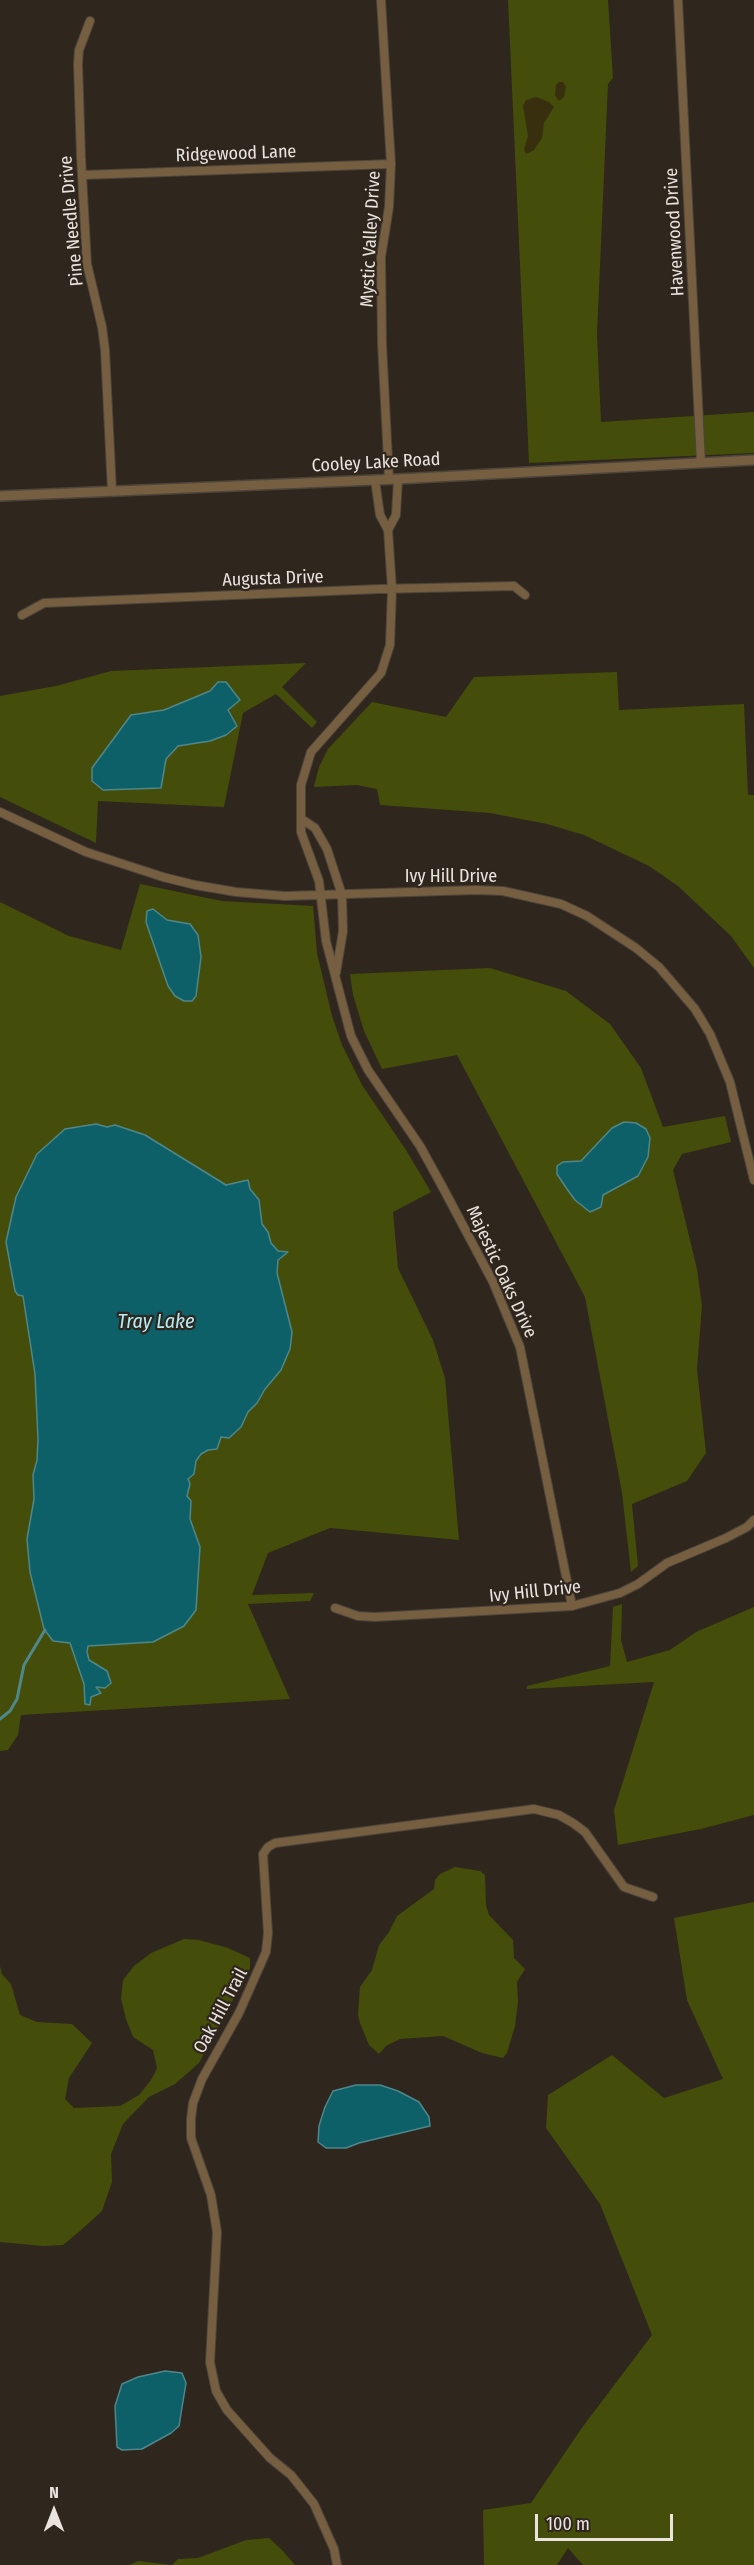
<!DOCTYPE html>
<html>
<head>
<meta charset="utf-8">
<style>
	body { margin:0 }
	#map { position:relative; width:754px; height:2565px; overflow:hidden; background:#2f261d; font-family:"Fira Sans Condensed",sans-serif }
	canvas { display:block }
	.north { position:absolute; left:24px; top:2481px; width:60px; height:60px; -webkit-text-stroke:4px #2f261d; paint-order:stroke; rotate:0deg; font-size:16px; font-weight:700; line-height:24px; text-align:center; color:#eae3de }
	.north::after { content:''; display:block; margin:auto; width:21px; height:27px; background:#eae3de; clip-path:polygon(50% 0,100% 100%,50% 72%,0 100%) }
	.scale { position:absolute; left:535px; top:2514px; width:138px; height:27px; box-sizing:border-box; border:3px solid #eae3de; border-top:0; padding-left:8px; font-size:18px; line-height:21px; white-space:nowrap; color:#eae3de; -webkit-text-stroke:4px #2f261d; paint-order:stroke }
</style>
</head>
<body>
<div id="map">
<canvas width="754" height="2565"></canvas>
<div class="north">N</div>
<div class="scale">100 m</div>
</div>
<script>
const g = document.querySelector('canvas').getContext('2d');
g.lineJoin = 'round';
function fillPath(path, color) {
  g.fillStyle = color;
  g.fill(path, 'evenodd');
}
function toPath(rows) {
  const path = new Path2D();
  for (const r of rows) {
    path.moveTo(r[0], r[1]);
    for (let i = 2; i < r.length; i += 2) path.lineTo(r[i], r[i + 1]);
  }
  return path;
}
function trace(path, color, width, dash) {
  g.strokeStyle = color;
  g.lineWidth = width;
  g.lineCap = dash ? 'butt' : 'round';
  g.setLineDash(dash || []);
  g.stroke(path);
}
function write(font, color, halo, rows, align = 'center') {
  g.font = font + ' "Fira Sans Condensed",sans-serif';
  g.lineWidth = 4.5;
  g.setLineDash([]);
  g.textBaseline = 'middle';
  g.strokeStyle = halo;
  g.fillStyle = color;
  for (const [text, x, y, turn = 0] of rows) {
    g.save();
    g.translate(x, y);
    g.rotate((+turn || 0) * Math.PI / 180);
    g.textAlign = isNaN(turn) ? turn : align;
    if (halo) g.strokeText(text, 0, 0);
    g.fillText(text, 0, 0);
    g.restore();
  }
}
const green = toPath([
	[508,0,608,0,613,78,608,84,597,334,601,422,754,412,754,453,529,463],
	[306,663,282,687,317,722,312,728,276,694,243,713,224,807,98,801,96,843,0,797,0,696,56,686,111,671],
	[617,672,619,710,744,704,748,795,754,795,754,968,731,936,678,886,649,866,584,835,547,824,490,813,380,805,377,789,357,785,314,787,319,767,328,749,372,702,446,717,474,677],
	[140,884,222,901,313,906,317,953,332,1016,342,1045,362,1085,406,1150,431,1192,393,1212,398,1268,433,1340,445,1378,459,1540,330,1528,268,1553,252,1595,314,1593,310,1601,248,1604,290,1699,21,1715,18,1735,8,1750,0,1751,0,902,69,936,121,950],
	[490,968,566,991,610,1024,641,1068,663,1127,725,1116,731,1142,682,1154,673,1170,697,1269,702,1306,697,1369,706,1453,687,1481,632,1504,638,1566,631,1572,622,1493,585,1297,457,1055,382,1069,364,1031,353,995,350,974],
	[622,1604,621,1640,627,1662,670,1650,696,1632,754,1607,754,1815,701,1829,618,1845,614,1810,654,1682,527,1689,527,1686,610,1666,613,1607],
	[455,1867,480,1871,485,1875,486,1905,489,1915,513,1940,514,1958,525,1969,517,1982,518,2002,515,2026,507,2053,503,2058,482,2053,443,2036,400,2039,386,2046,379,2054,369,2045,360,2023,358,2015,360,1987,372,1970,379,1945,389,1932,397,1916,434,1889,435,1880,440,1874],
	[754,1902,754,2565,583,2565,568,2548,557,2565,484,2565,483,2510,531,2503,581,2429,652,2335,600,2204,546,2128,548,2095,612,2055,664,2098,723,2079,687,2000,674,1918],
	[184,1939,199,1940,228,1948,250,1958,250,1968,199,2063,175,2084,149,2097,123,2124,111,2154,112,2182,102,2211,80,2231,63,2245,43,2246,0,2242,0,1966,2,1974,11,1984,20,2015,37,2022,72,2024,92,2043,69,2078,65,2099,74,2108,120,2106,139,2095,151,2080,157,2068,153,2050,133,2037,126,2019,121,1999,123,1980,134,1966,151,1953],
	[269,2538,282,2550,295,2565,129,2565,138,2561,172,2565,178,2559,198,2558,246,2540]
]);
const sand = toPath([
	[559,82,563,82,566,87,564,97,559,101,555,95,556,85],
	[536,97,549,102,554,107,544,123,542,138,534,150,526,154,524,149,528,136,523,106,526,100]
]);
const water = toPath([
	[218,682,226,682,240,700,228,710,237,726,226,735,210,741,178,746,166,759,161,788,103,790,92,781,92,768,131,715,164,710,210,691,218,682],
	[153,909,167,920,190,924,198,935,201,957,196,996,192,1001,184,1001,175,996,168,986,146,922,147,911,153,909],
	[624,1122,636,1123,646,1129,650,1138,648,1157,638,1176,603,1195,601,1207,590,1212,575,1200,567,1189,557,1174,557,1166,563,1162,581,1161,612,1128,624,1122],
	[96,1124,107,1127,115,1125,145,1135,226,1185,248,1180,250,1189,259,1200,262,1224,268,1232,271,1243,278,1251,288,1252,278,1260,277,1273,292,1332,290,1349,281,1370,265,1389,257,1403,248,1412,241,1427,229,1438,221,1437,217,1449,208,1450,201,1454,196,1461,194,1474,188,1479,190,1484,187,1496,191,1501,190,1519,200,1547,196,1610,184,1626,153,1642,88,1646,87,1652,89,1660,107,1671,111,1683,105,1688,96,1687,101,1693,91,1697,90,1705,85,1704,84,1684,70,1643,53,1641,44,1629,30,1572,27,1539,34,1499,33,1475,37,1460,38,1439,35,1374,23,1296,18,1295,15,1291,6,1242,16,1197,37,1154,65,1129,96,1124],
	[356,2085,380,2085,398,2091,419,2102,429,2117,430,2126,359,2143,346,2148,326,2148,318,2142,319,2126,325,2107,333,2091,356,2085],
	[165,2371,182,2373,186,2383,179,2426,171,2433,142,2449,122,2450,117,2447,115,2406,122,2384,138,2377,165,2371]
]);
const stream = toPath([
	[0,1719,10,1711,17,1699,24,1665,45,1630]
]);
const minor = toPath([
	[381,0,391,164,389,207,381,257,382,344,389,479],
	[678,0,701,463],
	[90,21,79,50,78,64,81,157,87,264,102,327,105,350,112,491],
	[83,175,391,164],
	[375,480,380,515,388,530,392,589,390,645,381,673,311,752,301,785,301,832,319,881,326,941,351,1036,368,1070,420,1146,442,1186,493,1282,520,1347,572,1606],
	[388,530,396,515,398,479],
	[22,615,44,603,379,589,514,586,525,595],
	[0,812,86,852,163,877,195,885,236,892,285,896,476,890,503,891,561,904,587,916,636,948,659,967,695,1009,710,1034,730,1082,754,1180],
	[303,820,315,828,327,849,342,895,343,931,336,973],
	[335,1608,358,1616,375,1617,572,1606,620,1593,638,1584,667,1563,726,1538,747,1527,754,1520],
	[337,2565,334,2549,314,2504,291,2475,270,2458,227,2410,216,2391,210,2362,217,2232,211,2195,191,2138,191,2119,193,2103,202,2079,239,2013,266,1952,268,1933,263,1854,268,1847,275,1843,534,1809,559,1815,573,1823,585,1832,624,1887,653,1897]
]);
const tertiary = toPath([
	[0,496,398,479,754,460]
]);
const streetNames = [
	["Ridgewood Lane",236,154,-2],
	["Pine Needle Drive",72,221,-95],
	["Havenwood Drive",675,232,-93],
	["Mystic Valley Drive",371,239,-87],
	["Cooley Lake Road",376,463,-3],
	["Augusta Drive",273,579,-2],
	["Ivy Hill Drive",451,877],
	["Majestic Oaks Drive",501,1272,65],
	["Ivy Hill Drive",535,1592,-6],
	["Oak Hill Trail",221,2011,-62]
];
const waterNames = [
	["Tray Lake",156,1322]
];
fillPath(green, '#444e0a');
fillPath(sand, '#372f0e');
fillPath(water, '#0d5f68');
trace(water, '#4f878b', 1.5);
trace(stream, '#4f878b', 3);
trace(minor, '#4d443c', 10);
trace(tertiary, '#4d443c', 12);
trace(minor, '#765e40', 8);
trace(tertiary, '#765e40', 9);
write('18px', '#eae3de', '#2f261d', streetNames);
write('italic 20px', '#b2ecf5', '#2f261d', waterNames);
</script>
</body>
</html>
